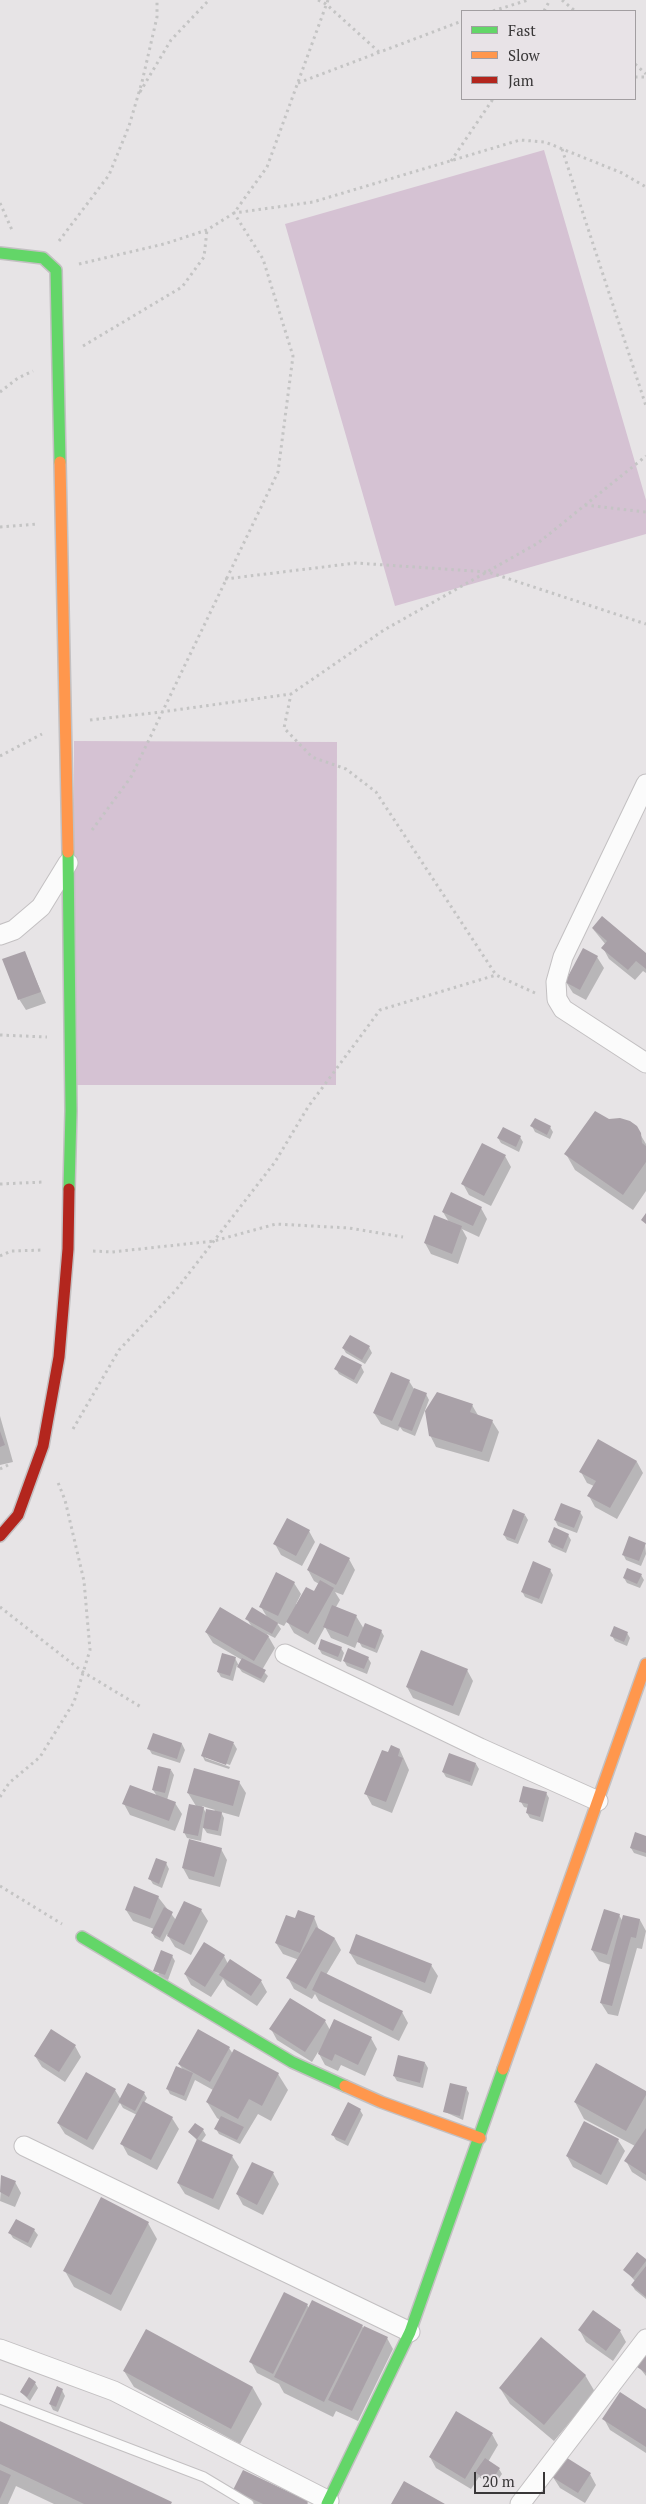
<!DOCTYPE html>
<html>
<head>
<meta charset="utf-8">
<style>
	body { margin:0 }
	#map { position:relative; width:646px; height:2504px; overflow:hidden; background:#e7e4e6; font-family:"PT Serif",serif }
	canvas { display:block }
	.legend { position:absolute; left:461px; top:10px; width:175px; height:90px; box-sizing:border-box; background:#e8e3e7; border:1px solid #a29ea1; margin:0; padding:6px 9px; list-style:none; font-size:15px; color:#393738 }
	.legend li { display:flex; align-items:center; gap:10px; height:25px }
	.legend b { width:25px; border:1px solid #a29ea1 }
	.scale { position:absolute; left:474px; top:2472px; width:71px; height:22px; box-sizing:border-box; border:2px solid #393738; border-top:0; padding-left:6px; font-size:15px; line-height:18px; white-space:nowrap; color:#393738; -webkit-text-stroke:4px #e8e3e7; paint-order:stroke }
</style>
</head>
<body>
<div id="map">
<canvas width="646" height="2504"></canvas>
<ul class="legend">
<li><b style="height:6px;background:#63d668"></b>Fast</li>
<li><b style="height:6px;background:#ff974d"></b>Slow</li>
<li><b style="height:6px;background:#b3261e"></b>Jam</li>
</ul>
<div class="scale">20 m</div>
</div>
<script>
const g = document.querySelector('canvas').getContext('2d');
g.lineJoin = 'round';
function fillPath(path, color) {
  g.fillStyle = color;
  g.fill(path, 'evenodd');
}
function toPath(rows) {
  const path = new Path2D();
  for (const r of rows) {
    path.moveTo(r[0], r[1]);
    for (let i = 2; i < r.length; i += 2) path.lineTo(r[i], r[i + 1]);
  }
  return path;
}
function trace(path, color, width, dash) {
  g.strokeStyle = color;
  g.lineWidth = width;
  g.lineCap = dash ? 'butt' : 'round';
  g.setLineDash(dash || []);
  g.stroke(path);
}
const green = toPath([
	[544,150,646,500,646,534,395,606,285,224],
	[74,741,337,742,336,1085,73,1085]
]);
const shadow = toPath([
	[593,929,646,954,646,973,643,971,635,980,609,959,603,948,606,945],
	[24,952,46,1003,26,1010,19,999],
	[597,957,604,968,586,1000,573,993,566,982],
	[532,1126,550,1127,553,1132,550,1139,535,1132],
	[640,1134,646,1144,646,1191,633,1210,575,1170,566,1154],
	[520,1137,523,1142,519,1152,501,1143,498,1138],
	[505,1156,511,1167,491,1206,469,1195,463,1184],
	[481,1208,487,1219,479,1237,462,1229,467,1238,458,1264,431,1254,425,1243,449,1222,443,1212],
	[369,1347,372,1353,365,1364,346,1353,343,1348],
	[361,1366,364,1372,357,1384,339,1374,336,1369],
	[409,1381,414,1389,426,1394,429,1400,415,1436,403,1431,400,1427,398,1431,381,1424,374,1413],
	[472,1405,479,1417,492,1421,499,1432,489,1462,436,1447,430,1435],
	[0,1416,13,1462,0,1465],
	[598,1441,637,1462,643,1473,617,1519,595,1507,589,1496,594,1486,587,1483,581,1472],
	[580,1512,583,1517,577,1533,558,1526,555,1520],
	[525,1515,528,1520,518,1544,507,1540,504,1535],
	[309,1531,315,1542,302,1566,281,1555,275,1544],
	[568,1535,571,1540,566,1553,552,1547,549,1542],
	[645,1544,646,1554,641,1566,626,1560,623,1554],
	[349,1559,355,1570,343,1595,335,1592,340,1600,336,1607,356,1616,364,1629,381,1631,384,1636,377,1653,362,1647,358,1640,355,1648,331,1638,325,1627,315,1645,294,1633,287,1621,284,1626,277,1623,281,1629,275,1638,267,1634,275,1648,262,1670,268,1676,264,1683,242,1672,237,1665,233,1681,221,1677,218,1672,235,1658,239,1666,242,1660,213,1643,206,1632,252,1627,247,1619,267,1617,261,1607,294,1583,301,1594,296,1604,298,1605,314,1593,319,1584,314,1581,308,1570],
	[550,1570,553,1575,542,1604,525,1597,522,1591],
	[641,1575,644,1580,640,1588,627,1583,624,1578],
	[627,1633,630,1638,627,1646,615,1641,612,1636],
	[341,1648,344,1653,341,1662,322,1654,319,1649],
	[368,1658,371,1663,367,1674,347,1666,344,1661],
	[467,1670,473,1681,459,1716,413,1698,407,1687],
	[210,1735,234,1744,237,1749,230,1765,205,1756,205,1758,230,1767,229,1769,205,1761,202,1755],
	[182,1744,185,1750,180,1763,152,1754,149,1749],
	[400,1750,409,1770,392,1813,372,1805,366,1794,389,1754],
	[476,1764,479,1769,472,1786,446,1777,443,1772],
	[171,1770,174,1775,167,1800,175,1803,182,1814,175,1831,130,1815,124,1804,157,1796,153,1790],
	[239,1782,246,1793,239,1817,221,1812,224,1818,221,1836,207,1833,203,1827,201,1841,187,1838,184,1832,196,1806,188,1793],
	[202,1806,215,1810,214,1811,206,1813],
	[546,1793,549,1798,543,1822,530,1818,527,1813,528,1808,524,1807,521,1802],
	[646,1837,646,1857,634,1853,631,1848],
	[221,1849,227,1860,220,1887,189,1879,183,1868],
	[166,1863,169,1869,162,1888,153,1884,150,1879],
	[158,1897,176,1920,201,1910,208,1921,191,1955,175,1947,167,1934,163,1942,155,1938,152,1933,154,1929,133,1921,126,1910],
	[619,1915,623,1922,640,1920,646,1931,642,1949,637,1948,618,2016,608,2014,601,2003,611,1965,599,1961,592,1950],
	[314,1917,319,1930,335,1939,341,1950,326,1975,402,2012,408,2023,399,2041,319,2001,315,1994,312,1999,294,1989,288,1978,299,1960,283,1954,276,1943],
	[350,1953,431,1965,438,1976,431,1994,357,1964],
	[172,1956,175,1961,168,1980,157,1976],
	[224,1956,228,1964,261,1981,267,1992,257,2006,227,1986,223,1979,211,1997,191,1985,185,1974],
	[325,2021,330,2030,371,2038,377,2049,365,2076,341,2065,338,2071,325,2065,318,2052,312,2062,277,2040,271,2029],
	[75,2046,81,2057,65,2082,42,2067,35,2056],
	[229,2048,233,2054,278,2074,288,2090,271,2121,258,2114,240,2144,219,2134,216,2129,220,2120,217,2118,207,2102,213,2090,195,2080,186,2101,170,2094,167,2088,183,2070,179,2064],
	[425,2063,428,2068,423,2088,397,2081,394,2076],
	[466,2088,469,2093,463,2120,445,2112],
	[115,2090,121,2100,144,2093,147,2098,144,2103,172,2118,179,2129,157,2170,128,2155,122,2144,137,2115,123,2108,120,2103,93,2150,65,2134,58,2123],
	[646,2092,646,2181,632,2172,626,2161,635,2146,584,2119,575,2102],
	[360,2110,363,2115,348,2146,336,2140,333,2135],
	[203,2130,206,2135,201,2142,232,2156,239,2167,219,2210,185,2194,178,2183,198,2141,189,2132],
	[618,2140,625,2151,607,2185,573,2167,567,2156],
	[273,2173,279,2184,263,2215,243,2205,237,2194],
	[2,2176,15,2182,21,2193,15,2207,0,2201],
	[16,2221,34,2230,38,2235,31,2248,13,2238,10,2233],
	[148,2223,157,2239,121,2311,74,2287,65,2271],
	[646,2260,646,2299,635,2290,632,2285,635,2281,625,2270],
	[307,2305,309,2308,362,2326,364,2329,387,2338,393,2349,358,2421,336,2411,333,2417,284,2393,279,2384,257,2373,251,2362],
	[146,2331,253,2388,262,2404,240,2444,134,2387,124,2371],
	[580,2331,620,2331,626,2342,613,2361,586,2342],
	[646,2357,646,2376,639,2367],
	[585,2375,595,2392,554,2441,510,2404,500,2388],
	[35,2383,38,2388,30,2401,21,2392],
	[62,2390,65,2396,58,2412,53,2410,50,2404],
	[646,2411,646,2453,610,2430,604,2419],
	[0,2422,171,2503,171,2504,54,2504,16,2486,8,2504,0,2504],
	[492,2434,498,2445,488,2462,499,2469,502,2474,493,2487,479,2477,471,2489,436,2468,430,2457],
	[590,2474,596,2485,585,2503,560,2488,553,2477],
	[235,2490,307,2502,308,2504,248,2504]
]);
const building = toPath([
	[602,916,646,953,646,969,636,961,628,970,601,948,607,941,592,928],
	[583,948,598,956,580,990,565,982],
	[25,951,41,992,18,1000,2,959],
	[595,1111,609,1119,620,1118,630,1121,637,1126,641,1133,642,1143,646,1146,646,1162,623,1195,564,1154],
	[535,1118,551,1126,547,1135,530,1126],
	[503,1127,521,1136,516,1147,497,1138],
	[482,1143,506,1155,484,1196,461,1184],
	[451,1192,482,1207,473,1226,442,1212],
	[646,1213,646,1224,641,1220],
	[434,1215,462,1226,452,1254,424,1243],
	[350,1335,370,1346,362,1360,342,1348],
	[342,1355,362,1365,354,1380,334,1369],
	[391,1372,410,1380,392,1421,373,1413],
	[414,1388,427,1393,412,1431,398,1426],
	[437,1392,473,1404,470,1412,493,1420,482,1452,429,1436,425,1411],
	[0,1431,5,1445,0,1447],
	[598,1439,637,1461,610,1508,587,1496,596,1481,579,1472],
	[561,1503,581,1511,574,1528,554,1520],
	[513,1509,525,1514,515,1540,503,1535],
	[287,1518,310,1530,296,1556,273,1544],
	[554,1527,569,1534,563,1549,548,1542],
	[629,1536,646,1543,639,1561,622,1555],
	[320,1543,350,1558,336,1585,307,1570],
	[533,1561,551,1569,539,1599,521,1592],
	[627,1568,642,1574,637,1584,623,1578],
	[276,1572,295,1582,278,1616,259,1607],
	[320,1580,334,1588,308,1634,286,1622,306,1587,314,1591],
	[332,1605,357,1615,348,1637,323,1627],
	[220,1607,269,1636,254,1661,205,1632],
	[252,1607,278,1623,272,1634,245,1619],
	[365,1623,382,1630,375,1649,357,1642],
	[614,1626,628,1632,624,1642,610,1636],
	[321,1639,342,1647,338,1657,318,1649],
	[348,1648,369,1657,364,1669,343,1661],
	[421,1650,468,1669,453,1706,406,1687],
	[222,1653,236,1657,230,1676,217,1672],
	[242,1658,266,1670,261,1679,237,1667],
	[153,1733,182,1743,177,1759,147,1749],
	[209,1733,234,1742,226,1765,201,1756],
	[391,1745,400,1749,398,1756,403,1758,386,1802,364,1794,382,1750,388,1752],
	[449,1753,476,1763,470,1782,442,1772],
	[158,1766,171,1769,165,1793,152,1790],
	[194,1768,240,1781,233,1806,187,1793],
	[130,1785,176,1802,169,1821,122,1804],
	[523,1786,547,1792,540,1817,526,1813,528,1804,519,1802],
	[189,1804,204,1807,198,1836,183,1833],
	[206,1809,222,1812,218,1831,203,1828],
	[635,1832,646,1836,646,1853,630,1848],
	[189,1839,222,1848,214,1877,182,1868],
	[156,1858,167,1862,159,1884,148,1879],
	[134,1886,159,1896,150,1919,125,1910],
	[184,1901,202,1909,184,1945,167,1936],
	[164,1907,173,1912,160,1938,151,1933],
	[604,1909,620,1914,607,1955,591,1950],
	[298,1910,315,1916,300,1953,275,1943,286,1915,295,1918],
	[623,1915,640,1919,636,1938,631,1937,612,2006,600,2003],
	[316,1927,335,1938,306,1989,286,1978],
	[356,1934,432,1964,425,1983,349,1953],
	[204,1942,225,1955,205,1987,184,1974],
	[161,1950,173,1955,165,1975,153,1971],
	[230,1959,262,1980,251,1996,219,1975],
	[321,1971,403,2011,393,2031,312,1990],
	[290,1998,326,2020,305,2052,269,2029],
	[334,2019,372,2037,358,2065,335,2054,332,2061,318,2054],
	[51,2029,76,2045,59,2072,34,2056],
	[198,2029,230,2047,210,2082,178,2064],
	[234,2049,279,2073,262,2106,249,2099,238,2119,206,2102],
	[398,2055,425,2062,420,2083,393,2076],
	[596,2063,646,2091,646,2095,626,2131,574,2102],
	[176,2066,193,2073,184,2096,166,2089],
	[86,2072,116,2089,87,2140,57,2123],
	[128,2083,145,2092,135,2111,118,2102],
	[450,2083,467,2087,460,2116,443,2112],
	[143,2101,173,2117,151,2160,120,2144],
	[348,2102,361,2109,345,2141,331,2135],
	[221,2116,244,2127,237,2140,214,2129],
	[584,2121,619,2139,601,2175,566,2156],
	[195,2123,204,2129,197,2139,188,2132],
	[646,2128,646,2175,624,2161],
	[197,2139,233,2155,213,2199,177,2183],
	[252,2162,274,2172,257,2205,236,2194],
	[1,2175,16,2181,9,2197,0,2192],
	[101,2197,149,2222,111,2295,63,2271],
	[16,2219,35,2229,28,2243,8,2233],
	[637,2252,646,2259,646,2261,633,2278,623,2270],
	[646,2266,646,2297,631,2285],
	[284,2292,308,2304,273,2374,249,2362],
	[312,2300,363,2325,324,2402,274,2377],
	[593,2310,621,2330,606,2351,578,2330],
	[364,2326,388,2337,352,2411,328,2400],
	[146,2329,253,2387,231,2429,123,2371],
	[541,2337,586,2375,544,2425,499,2388],
	[646,2355,646,2373,637,2367],
	[29,2377,36,2382,27,2397,20,2392],
	[57,2386,63,2389,56,2407,49,2404],
	[620,2392,646,2409,646,2447,602,2419],
	[456,2411,493,2433,465,2479,429,2457],
	[0,2421,172,2502,171,2504,84,2504,0,2464],
	[564,2456,591,2473,578,2493,552,2477],
	[485,2458,500,2468,490,2483,475,2472],
	[0,2470,11,2475,0,2499],
	[243,2470,308,2501,307,2504,263,2504,233,2490],
	[404,2481,445,2504,391,2504]
]);
const path = toPath([
	[318,0,326,4,379,52],
	[562,0,575,11],
	[493,11,528,0],
	[544,11,550,0],
	[635,64,646,74],
	[635,77,646,77],
	[298,83,462,21],
	[140,92,171,40,209,0],
	[562,149,646,406],
	[451,161,493,99],
	[0,203,12,230],
	[59,241,109,175,129,126,142,82,157,17,157,0],
	[79,264,164,244,207,230,234,213,267,167,328,0],
	[83,346,182,287,204,257,207,230],
	[0,392,18,378,33,371],
	[585,505,646,512],
	[0,527,37,524],
	[225,579,356,563,488,572,646,624],
	[90,720,161,712,291,694],
	[0,756,42,734],
	[92,830,131,777,278,472,293,356,263,259,234,213,313,202,520,140,545,142,622,173,646,187],
	[535,993,496,975,376,792,346,769,312,757,284,728,291,694,384,630,538,543,646,456],
	[0,1035,47,1037],
	[0,1184,44,1182],
	[93,1251,112,1252,214,1241,276,1224,349,1228,403,1237],
	[0,1256,11,1251,44,1250],
	[73,1429,119,1350,176,1290,275,1162,308,1107,380,1010,496,975],
	[0,1469,10,1464],
	[0,1607,83,1672,141,1707],
	[0,1797,9,1783,40,1757,74,1702,90,1650,84,1581,65,1500,57,1480],
	[0,1886,62,1924]
]);
const lane = toPath([
	[0,2399,204,2477,249,2504]
]);
const street = toPath([
	[646,784,563,957,556,982,557,999,563,1009,646,1063],
	[0,935,14,930,41,907,68,863],
	[285,1654,480,1748,598,1801],
	[24,2146,410,2332],
	[0,2349,114,2391,329,2501],
	[520,2504,646,2339]
]);
const fast = toPath([
	[0,253,43,258,56,270,60,462],
	[68,852,71,1111,69,1189],
	[82,1937,292,2062,345,2086],
	[327,2504,410,2332,503,2069]
]);
const slow = toPath([
	[60,462,68,852],
	[503,2069,646,1664],
	[345,2086,381,2102,480,2138]
]);
const jam = toPath([
	[0,1536,18,1515,43,1446,59,1357,68,1249,69,1189]
]);
fillPath(green, '#d5c2d3');
fillPath(shadow, '#0003');
fillPath(building, '#a9a1a8');
trace(lane, '#c3c0c2', 11);
trace(street, '#c3c0c2', 21);
trace(fast, '#c3c0c2', 14);
trace(slow, '#c3c0c2', 14);
trace(jam, '#c3c0c2', 14);
trace(path, '#c4c4c4', 3, [2.5, 4]);
trace(lane, '#fbfbfb', 9);
trace(street, '#fbfbfb', 19);
trace(fast, '#63d668', 11);
trace(slow, '#ff974d', 11);
trace(jam, '#b3261e', 11);
</script>
</body>
</html>
